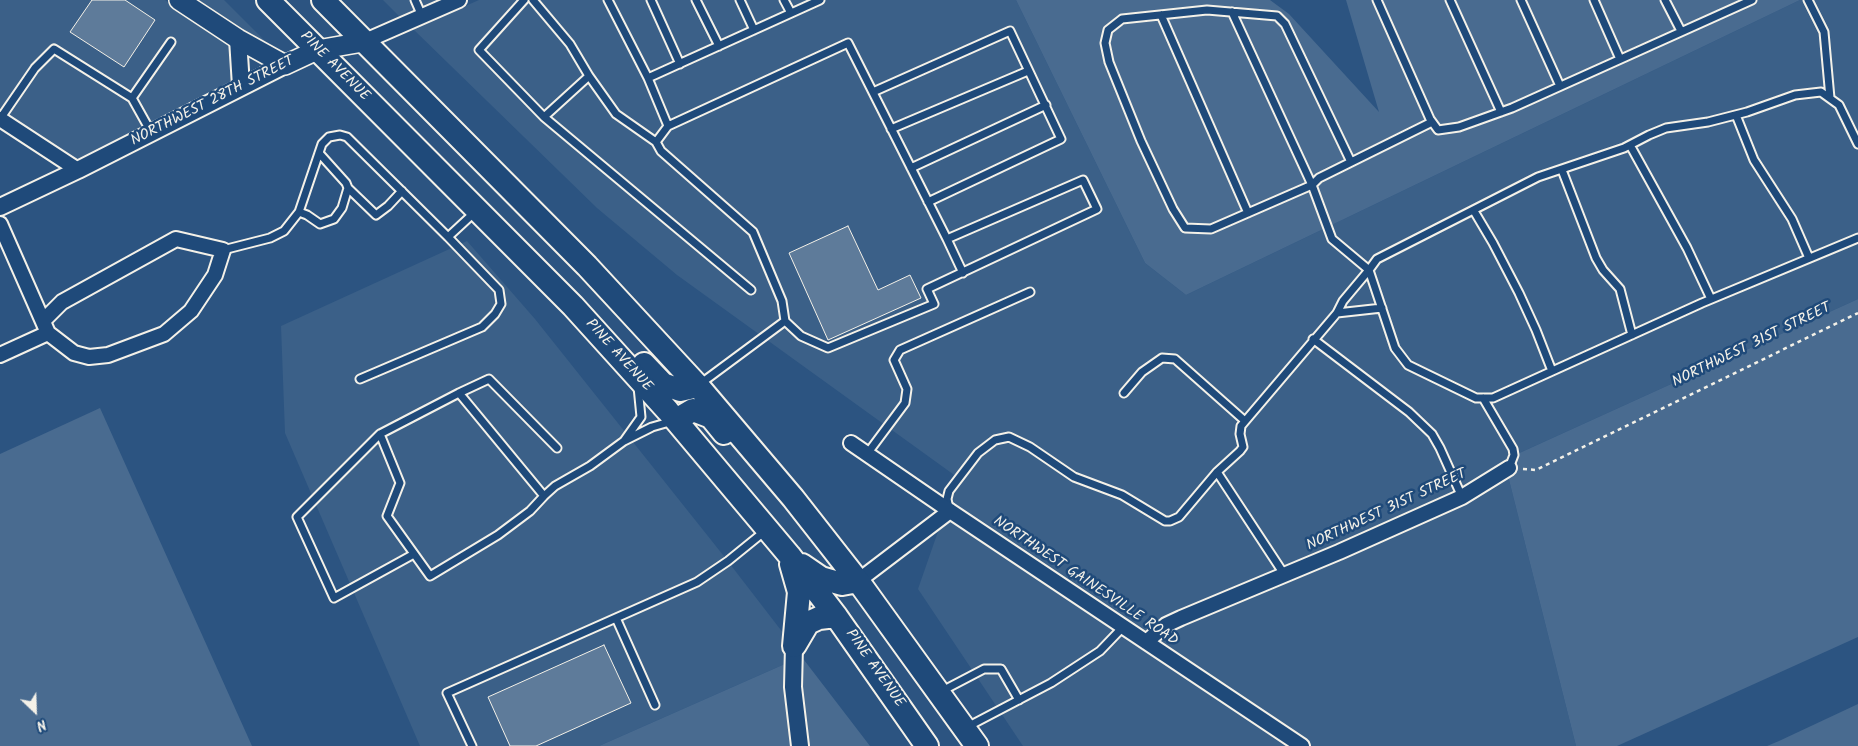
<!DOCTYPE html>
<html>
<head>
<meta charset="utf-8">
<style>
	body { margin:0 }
	#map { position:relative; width:1858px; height:746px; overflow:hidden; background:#2c5481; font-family:Kalam,sans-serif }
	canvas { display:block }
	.north { position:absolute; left:10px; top:686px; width:50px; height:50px; -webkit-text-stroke:4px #1f4a7a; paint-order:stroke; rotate:156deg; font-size:14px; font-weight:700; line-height:20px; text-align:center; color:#f4f1e8 }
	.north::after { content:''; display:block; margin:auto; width:18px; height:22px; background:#f4f1e8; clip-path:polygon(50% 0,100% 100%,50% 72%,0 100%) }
</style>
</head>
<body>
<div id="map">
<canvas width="1858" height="746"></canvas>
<div class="north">N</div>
</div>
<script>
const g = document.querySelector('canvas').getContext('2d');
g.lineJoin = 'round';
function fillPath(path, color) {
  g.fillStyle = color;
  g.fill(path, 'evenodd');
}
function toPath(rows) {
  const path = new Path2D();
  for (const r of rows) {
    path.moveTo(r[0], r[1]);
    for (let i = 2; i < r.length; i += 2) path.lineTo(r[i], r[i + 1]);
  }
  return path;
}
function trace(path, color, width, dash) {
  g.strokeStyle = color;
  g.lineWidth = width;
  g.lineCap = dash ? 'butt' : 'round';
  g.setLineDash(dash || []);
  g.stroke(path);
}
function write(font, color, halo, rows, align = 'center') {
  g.font = font + ' Kalam,sans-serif';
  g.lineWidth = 5;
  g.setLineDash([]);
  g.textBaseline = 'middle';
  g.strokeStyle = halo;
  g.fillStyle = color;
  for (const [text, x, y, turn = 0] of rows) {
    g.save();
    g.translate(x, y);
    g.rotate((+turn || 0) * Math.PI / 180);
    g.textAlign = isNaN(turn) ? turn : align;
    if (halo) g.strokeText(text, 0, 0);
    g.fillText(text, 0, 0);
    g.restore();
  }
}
const built = toPath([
	[0,0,165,0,231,45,234,81,78,161,0,110],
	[191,0,224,0,277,53],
	[383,0,439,0,400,17],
	[479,0,1016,0,1145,263,1186,295,1800,0,1858,0,1858,299,1504,460,1576,746,1023,746,918,589,957,477,677,275,597,208,413,29],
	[467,241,535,319,723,555,787,638,787,663,599,746,420,746,285,433,281,326]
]);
const green = toPath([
	[1016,0,1270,0,1289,14,1379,112,1346,0,1800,0,1186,295,1145,263],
	[1858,299,1858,637,1617,746,1576,746,1504,460],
	[100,408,252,746,0,746,0,454],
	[801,656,870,746,807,746,801,687],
	[787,663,793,746,599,746],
	[1858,704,1858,746,1767,746,1779,741]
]);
const building = toPath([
	[92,0,125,0,155,20,124,67,70,32,92,0],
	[848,226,878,290,910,275,921,298,828,340,789,253,848,226],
	[604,645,631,703,536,746,510,746,488,697,604,645]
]);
const path = toPath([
	[1523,469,1536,470,1858,313]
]);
const service = toPath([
	[415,0,422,16],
	[524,0,479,50,544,117,751,290],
	[533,0,570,44,589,76,616,114,656,142],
	[608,0,648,78,668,126],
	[651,0,680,64],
	[696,0,719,46],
	[740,0,754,30],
	[784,0,791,13],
	[1377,0,1430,119,1438,130,1459,127,1512,108,1752,0],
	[1450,0,1501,112],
	[1521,0,1560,86],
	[1594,0,1620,59],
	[1665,0,1681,31],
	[1808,0,1824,32,1830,98],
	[1232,12,1312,185,1211,229,1185,228,1173,209,1141,141,1109,62,1105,43,1108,30,1122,19,1207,10,1277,16,1285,24,1351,162],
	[1161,15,1248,213],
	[648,78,820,0],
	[873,92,1010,31,1061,139,928,202],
	[132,98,171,42],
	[1736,115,1754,160,1792,219,1809,258],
	[544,117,589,76],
	[0,119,35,68,54,49,132,98,151,132],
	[891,129,1028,71],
	[1858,144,1839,105,1821,92,1795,95,1747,112,1708,122,1666,128,1649,135,1624,148,1538,177,1377,259,1369,270,1395,348,1408,365,1476,398,1493,398,1702,303,1858,238],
	[1630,145,1687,248,1711,299],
	[911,168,1046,105],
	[1562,170,1596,258,1603,270,1620,289,1632,335],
	[348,188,376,215,388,206,402,191],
	[1474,211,1493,243,1519,293,1536,330,1552,371],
	[299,212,307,215,320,224,334,219,342,208,348,188,346,183,319,153],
	[947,239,963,273],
	[223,250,270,238,284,231,299,212,322,144,329,137,340,135,347,137,448,237,475,212],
	[1337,313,1382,308],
	[1313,339,1409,412,1432,434,1440,448,1462,497],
	[360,379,482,327,495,314,501,304,499,290,448,237],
	[700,384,785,321,801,336,828,348,934,304,927,289,1097,209,1083,180,947,239,848,43,668,126,656,142,661,151,753,232,782,301,785,321],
	[638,387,641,417,624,441,652,427,673,421],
	[459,393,489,379,557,448],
	[1124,393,1142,372,1162,358,1175,359,1245,421],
	[1483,398,1513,449,1514,455,1509,468],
	[380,434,297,517,334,598,414,554],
	[867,454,905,403,907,389,894,360,900,350,1030,292],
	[1217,472,1284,574],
	[544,496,459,393,380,434,400,483,387,516,430,576,498,535,530,511,544,496,555,486,590,466,624,441],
	[949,509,947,499,949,491,978,453,995,440,1009,437,1030,447,1074,477,1122,495,1165,521,1170,521,1179,517,1217,472,1240,451,1243,447,1240,434,1241,426,1337,313,1343,301,1369,270,1332,239,1312,185,1319,178,1432,122],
	[616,618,655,705],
	[940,692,984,669,1001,669,1019,700],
	[967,727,1051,683,1100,651,1123,627],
	[472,746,447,693,697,582,728,561,765,531]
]);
const minor = toPath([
	[363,42,459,0],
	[0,119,78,170],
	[0,224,48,333,0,355],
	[43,321,62,302,176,239,223,250,215,275,191,311,164,334,108,355,89,357,74,353,48,333],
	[851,443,950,511,1302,746],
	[858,581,950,511],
	[1146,642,1166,625,1181,618,1339,552,1462,497,1509,468]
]);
const tertiary = toPath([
	[238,39,241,86],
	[0,207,78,170,285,65],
	[794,646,793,687,800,746]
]);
const secondary = toPath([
	[179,0,238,39,285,65,317,50,363,42]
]);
const trunk = toPath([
	[268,0,573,306,668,411,789,555,836,616,927,746],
	[323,0,587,266,698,386,793,498,858,581,977,746],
	[644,364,663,384,680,390,698,386],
	[676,420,693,410,711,417,724,433],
	[791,564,799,592,794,646],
	[802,565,821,578,842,584,858,581],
	[795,645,808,623,819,618,836,616]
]);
const streetNames = [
	["PINE AVENUE",334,67,45],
	["NORTHWEST 28TH STREET",213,102,-27],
	["NORTHWEST 31ST STREET",1752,346,-26],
	["PINE AVENUE",618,356,48],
	["NORTHWEST 31ST STREET",1387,511,-25],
	["NORTHWEST GAINESVILLE ROAD",1085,582,34],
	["PINE AVENUE",874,669,55]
];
fillPath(built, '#3b6088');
fillPath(green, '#496b90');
fillPath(building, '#5e7b9a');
trace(building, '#f4f1e8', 1);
trace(service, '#f4f1e8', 11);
trace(minor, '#f4f1e8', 18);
trace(tertiary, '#f4f1e8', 20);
trace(secondary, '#f4f1e8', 22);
trace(trunk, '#f4f1e8', 26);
trace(path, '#f4f1e8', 2.5, [4, 4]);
trace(service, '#1f4a7a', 7);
trace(minor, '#1f4a7a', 14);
trace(tertiary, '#1f4a7a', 16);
trace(secondary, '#1f4a7a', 19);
trace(trunk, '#1f4a7a', 22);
write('15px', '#f4f1e8', '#1f4a7a', streetNames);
</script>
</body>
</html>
